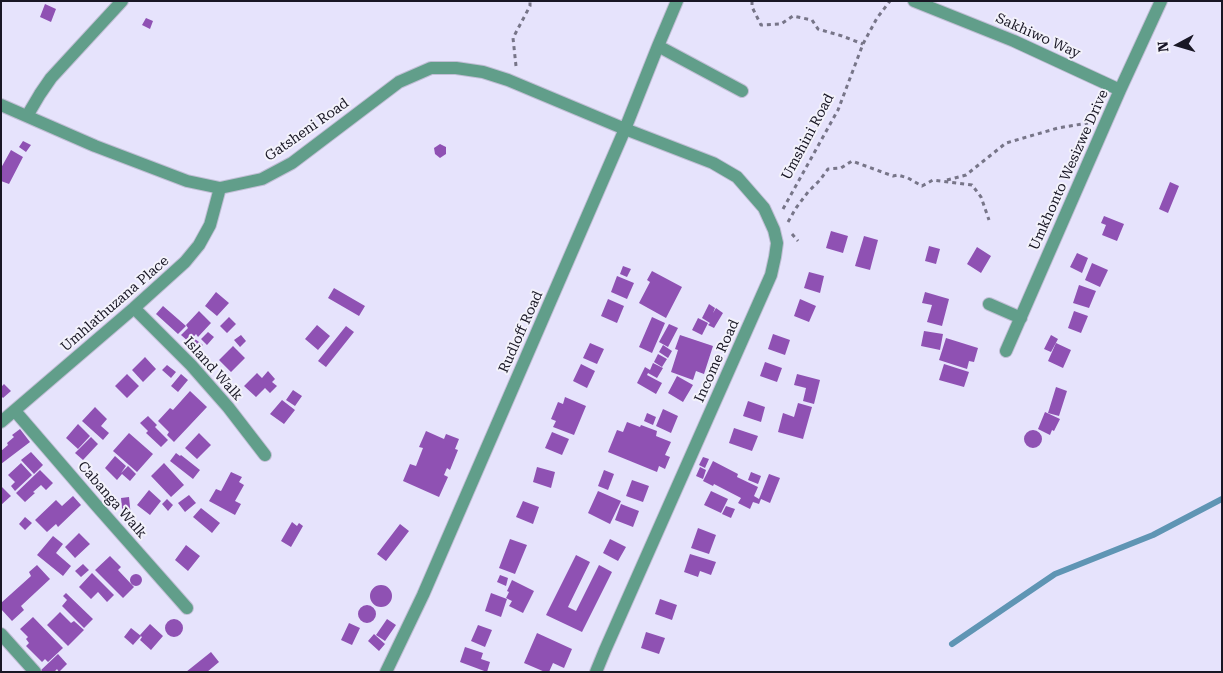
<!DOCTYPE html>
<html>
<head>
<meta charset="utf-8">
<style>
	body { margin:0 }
	#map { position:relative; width:1223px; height:673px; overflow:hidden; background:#e6e3fc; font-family:"Roboto Serif",serif }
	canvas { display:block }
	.frame { position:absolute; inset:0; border:2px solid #191725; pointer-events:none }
	.north { position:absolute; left:1153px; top:20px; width:50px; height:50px; -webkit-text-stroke:4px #f3f2fb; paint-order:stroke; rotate:264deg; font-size:14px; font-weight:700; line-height:20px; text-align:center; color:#191725 }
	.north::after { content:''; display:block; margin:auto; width:18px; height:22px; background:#191725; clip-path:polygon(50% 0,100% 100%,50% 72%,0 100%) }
</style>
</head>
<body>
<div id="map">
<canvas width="1223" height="673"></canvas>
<div class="frame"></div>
<div class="north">N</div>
</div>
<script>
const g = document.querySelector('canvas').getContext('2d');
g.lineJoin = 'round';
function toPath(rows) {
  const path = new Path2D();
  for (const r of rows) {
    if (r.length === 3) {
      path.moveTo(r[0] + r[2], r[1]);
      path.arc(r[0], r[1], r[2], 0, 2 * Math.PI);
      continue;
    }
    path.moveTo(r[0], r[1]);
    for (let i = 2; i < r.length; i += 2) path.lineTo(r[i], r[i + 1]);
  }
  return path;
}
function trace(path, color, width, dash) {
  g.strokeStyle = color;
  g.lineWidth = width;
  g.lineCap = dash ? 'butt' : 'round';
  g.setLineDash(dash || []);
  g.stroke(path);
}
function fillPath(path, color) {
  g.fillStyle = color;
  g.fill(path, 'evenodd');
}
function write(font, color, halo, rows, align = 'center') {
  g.font = font + ' "Roboto Serif",serif';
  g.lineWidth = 4;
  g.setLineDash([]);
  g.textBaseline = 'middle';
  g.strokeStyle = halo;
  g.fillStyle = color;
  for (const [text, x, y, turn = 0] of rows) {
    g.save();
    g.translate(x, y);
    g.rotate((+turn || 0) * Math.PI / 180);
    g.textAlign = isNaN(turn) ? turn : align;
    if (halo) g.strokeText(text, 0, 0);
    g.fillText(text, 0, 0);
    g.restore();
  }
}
const stream = toPath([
	[952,644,1055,574,1153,535,1222,499]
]);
const building = toPath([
	[45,4,56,9,51,22,40,17],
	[146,18,153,21,150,29,142,25],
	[23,141,31,145,26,152,19,147],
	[440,144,446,147,446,154,440,158,435,154,434,148],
	[11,150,23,157,9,184,1,181,1,168],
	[1170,182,1179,186,1168,213,1159,209],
	[1104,216,1124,224,1117,241,1102,235,1106,225,1101,223],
	[831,231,848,236,843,253,826,248],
	[864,236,878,240,870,270,855,266],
	[929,246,940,249,936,264,925,261],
	[977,247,991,256,981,273,967,264],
	[1077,253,1088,258,1082,273,1070,267],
	[1092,263,1108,270,1100,287,1085,280],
	[623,266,631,269,627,277,620,274],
	[652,271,682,287,666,318,639,303,650,282,647,280],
	[809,272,824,276,820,293,804,288],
	[617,276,634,283,627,299,611,292],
	[1079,285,1096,291,1089,308,1073,303],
	[334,288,365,306,359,316,328,298],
	[216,292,229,303,217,316,205,306],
	[925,292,949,299,942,326,927,322,932,305,922,303],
	[608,299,624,306,617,323,601,316],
	[800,299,816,306,809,322,794,316],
	[709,304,715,308,713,313,716,308,723,313,714,328,708,325,710,323,702,318],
	[163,306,186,326,178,334,156,314],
	[199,311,211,323,198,337,196,334,189,342,181,335,188,328,186,325],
	[1074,311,1088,316,1081,333,1068,328],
	[229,317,236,324,227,333,220,326],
	[652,317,665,323,652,353,639,347],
	[698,318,708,323,702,335,692,330],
	[669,324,678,328,668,347,659,342],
	[317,325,330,336,318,350,305,339],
	[346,326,354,332,326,367,318,361],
	[924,331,943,334,940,350,921,346],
	[208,332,214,337,207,345,201,339],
	[773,334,790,340,785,355,768,349],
	[241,335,246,341,240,347,234,340],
	[680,335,713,346,704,374,696,371,693,380,671,372,678,350,675,349],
	[1051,335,1058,339,1051,352,1044,349],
	[946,338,978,348,974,362,969,361,967,369,939,360],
	[195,339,203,345,198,353,189,347],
	[590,343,604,349,597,364,583,358],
	[1056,343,1071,350,1063,368,1048,361],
	[663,345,672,351,668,358,659,352],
	[233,346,245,358,231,372,219,360],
	[658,354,667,359,662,367,654,362],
	[145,357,156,369,143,382,132,370],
	[765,362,782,368,777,382,760,376],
	[653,363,663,368,657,378,648,373,647,375,662,383,656,394,637,383,645,367,650,370],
	[581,364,595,371,587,388,573,381],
	[944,364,969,372,964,387,939,380],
	[167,365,176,372,171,378,162,370],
	[268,371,275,379,272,382,277,386,270,393,265,388,256,397,244,386,257,373,262,378],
	[127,374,139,386,127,398,115,386],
	[181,374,188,380,178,392,171,386],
	[797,374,820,380,814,404,803,401,806,388,794,385],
	[677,376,693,385,683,402,668,393],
	[4,384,11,391,3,398,1,396,1,387],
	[1056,387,1067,391,1059,416,1048,413],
	[293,390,302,396,295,406,286,400],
	[190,391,207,407,174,442,167,435,169,432,158,421,170,408,173,410],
	[565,397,586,406,574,435,553,427,556,421,551,419,558,402,563,404],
	[282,400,295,410,284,424,270,414],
	[748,401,765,407,761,422,743,416],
	[798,403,812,407,803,439,778,432,783,413,794,417],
	[95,407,107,419,101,426,109,433,103,440,82,421],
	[663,409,678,416,671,433,656,426],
	[1045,412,1060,419,1054,431,1052,430,1050,435,1038,429],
	[647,413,656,417,653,425,644,421],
	[148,416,157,425,155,427,168,440,161,447,146,433,148,431,140,423],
	[627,422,640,427,641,425,657,431,656,436,671,442,665,455,670,457,665,469,659,466,657,472,608,452,617,430,623,432],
	[78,424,90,436,78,449,66,438],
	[734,428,758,436,752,451,729,443],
	[20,429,30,442,1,464,1,451,8,445,7,443,14,437,12,435],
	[1033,439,9],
	[426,431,444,439,446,434,459,439,455,449,458,450,450,470,447,468,444,475,448,477,439,497,403,481,410,464,416,466,423,448,419,447],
	[552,432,569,439,562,455,545,448],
	[129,433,153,454,137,472,113,451],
	[199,433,211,445,197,459,185,448],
	[91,437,98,444,83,460,75,453],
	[31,452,43,465,34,474,21,460],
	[176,453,180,456,181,455,200,470,193,479,170,461],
	[115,456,126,466,121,473,128,466,136,474,130,481,122,474,117,480,105,468],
	[703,457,709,459,705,468,699,465],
	[713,461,738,474,737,477,758,487,754,496,759,499,769,474,780,478,770,503,761,499,759,504,753,502,750,509,738,503,741,498,714,484,713,486,703,481],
	[21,463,32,475,15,491,11,486,15,482,8,475],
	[164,463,184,485,171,497,151,476],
	[537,467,555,472,551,488,533,482],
	[700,467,706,470,703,479,696,476],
	[40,470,53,483,46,490,41,485,33,492,35,493,25,502,16,493],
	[604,470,614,474,608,490,598,486],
	[231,472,242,477,239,482,244,485,235,501,241,504,235,515,209,501,216,489,221,491],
	[751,472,761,476,758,484,748,480],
	[632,480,649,486,643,502,626,496],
	[1,486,11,496,1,505],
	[149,490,161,501,150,515,137,505],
	[598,491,621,501,610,524,588,513],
	[711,491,728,499,721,513,704,505],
	[189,495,196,503,185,512,178,503],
	[73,496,81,505,58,527,56,524,47,532,35,520,56,500,62,506],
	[129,497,131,517,123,518,121,498],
	[167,499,173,505,168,511,162,504],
	[523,501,539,507,533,524,516,517],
	[621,504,639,511,633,527,615,520],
	[726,506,735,509,731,518,722,514],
	[201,508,220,523,212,533,193,517],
	[25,517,32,523,25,530,19,524],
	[292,522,297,526,299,523,303,526,291,547,281,541],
	[400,524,409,531,386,561,377,554],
	[698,528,716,535,709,554,691,548],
	[79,533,90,544,75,558,65,547],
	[53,536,63,544,56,553,71,566,63,576,37,555],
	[510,539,527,545,515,574,499,568],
	[610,539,626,547,618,561,603,553],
	[186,545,200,556,188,571,175,560],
	[690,554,716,562,711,575,700,571,698,577,684,572],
	[576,555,590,562,568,607,576,611,599,565,612,572,582,632,546,615],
	[110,556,121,567,118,570,134,587,123,598,95,570],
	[83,564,89,570,81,577,75,571],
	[37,565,50,579,21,606,24,610,12,621,1,609,1,603,31,576,29,572],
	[92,573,114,595,107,602,98,592,91,599,79,587],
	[136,580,6],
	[500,575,508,578,506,586,497,582],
	[512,580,534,591,523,613,509,606,512,601,506,598,509,592,507,591],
	[381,596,11],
	[66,593,93,619,84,628,62,606,67,600,63,596],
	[491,593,507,599,501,617,485,611],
	[660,599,677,605,672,620,655,614],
	[367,614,9],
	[60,612,71,623,74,621,84,630,68,646,47,625],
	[33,617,63,648,48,662,45,659,42,662,26,646,29,643,26,639,28,637,20,629],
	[387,619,396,625,385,641,376,635],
	[174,628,9],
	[349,623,360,628,352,645,341,640],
	[150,624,163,636,151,650,140,640,142,637,140,635],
	[478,625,492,630,485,647,471,641],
	[131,628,141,636,133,645,124,637],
	[646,632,665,638,659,654,641,648],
	[537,633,572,649,564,668,553,663,549,672,545,672,524,663],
	[374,634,385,644,379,651,368,641],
	[465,647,483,653,481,659,490,662,487,672,460,662],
	[211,652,219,662,207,672,186,672],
	[58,654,67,664,59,672,57,669,54,672,39,672]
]);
const path = toPath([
	[752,1,752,7,761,25,781,24,793,16,812,20,818,29,842,36,863,44],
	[516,66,513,38,530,6,530,1],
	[947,180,966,175,1006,143,1058,128,1088,123],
	[783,209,838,110,863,44,877,18,890,1],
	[788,222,796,208,808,192,820,180,828,169,841,168,852,161,893,176,898,175,908,178,922,186,933,180,972,185,981,197,989,220],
	[792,234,798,241]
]);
const street = toPath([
	[914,1,1014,41,1120,90],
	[658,46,742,91],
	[1,105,95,146,145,165,187,181,220,188,262,179,292,163,399,82,431,68,456,68,483,72,508,80,625,129,713,163,737,177,764,208,774,230,777,243,775,257,771,275,605,650,596,672],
	[27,116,40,94,51,78,122,1],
	[989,304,1021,318],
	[134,308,191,365,228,407,265,455],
	[1006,351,1120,90,1161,1],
	[15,411,96,505,187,608],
	[1,422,134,308,185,262,199,245,210,225,220,188],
	[1,634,35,672],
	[386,672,423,595,625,129,658,46,677,1]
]);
const streetNames = [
	["Sakhiwo Way",1038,36,24],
	["Gatsheni Road",307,130,-35],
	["Umshini Road",808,137,-62],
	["Umkhonto Wesizwe Drive",1069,170,-66],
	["Umhlathuzana Place",115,304,-41],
	["Rudloff Road",521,332,-66],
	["Income Road",717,361,-66],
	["Island Walk",213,369,48],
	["Cabanga Walk",112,500,49]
];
trace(stream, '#5f95b4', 6);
fillPath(building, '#8f51b3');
trace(street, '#c1bed5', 14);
trace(path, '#777588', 3, [4, 4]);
trace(street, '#619e8a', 12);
write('14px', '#191725', '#f3f2fb', streetNames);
</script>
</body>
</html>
